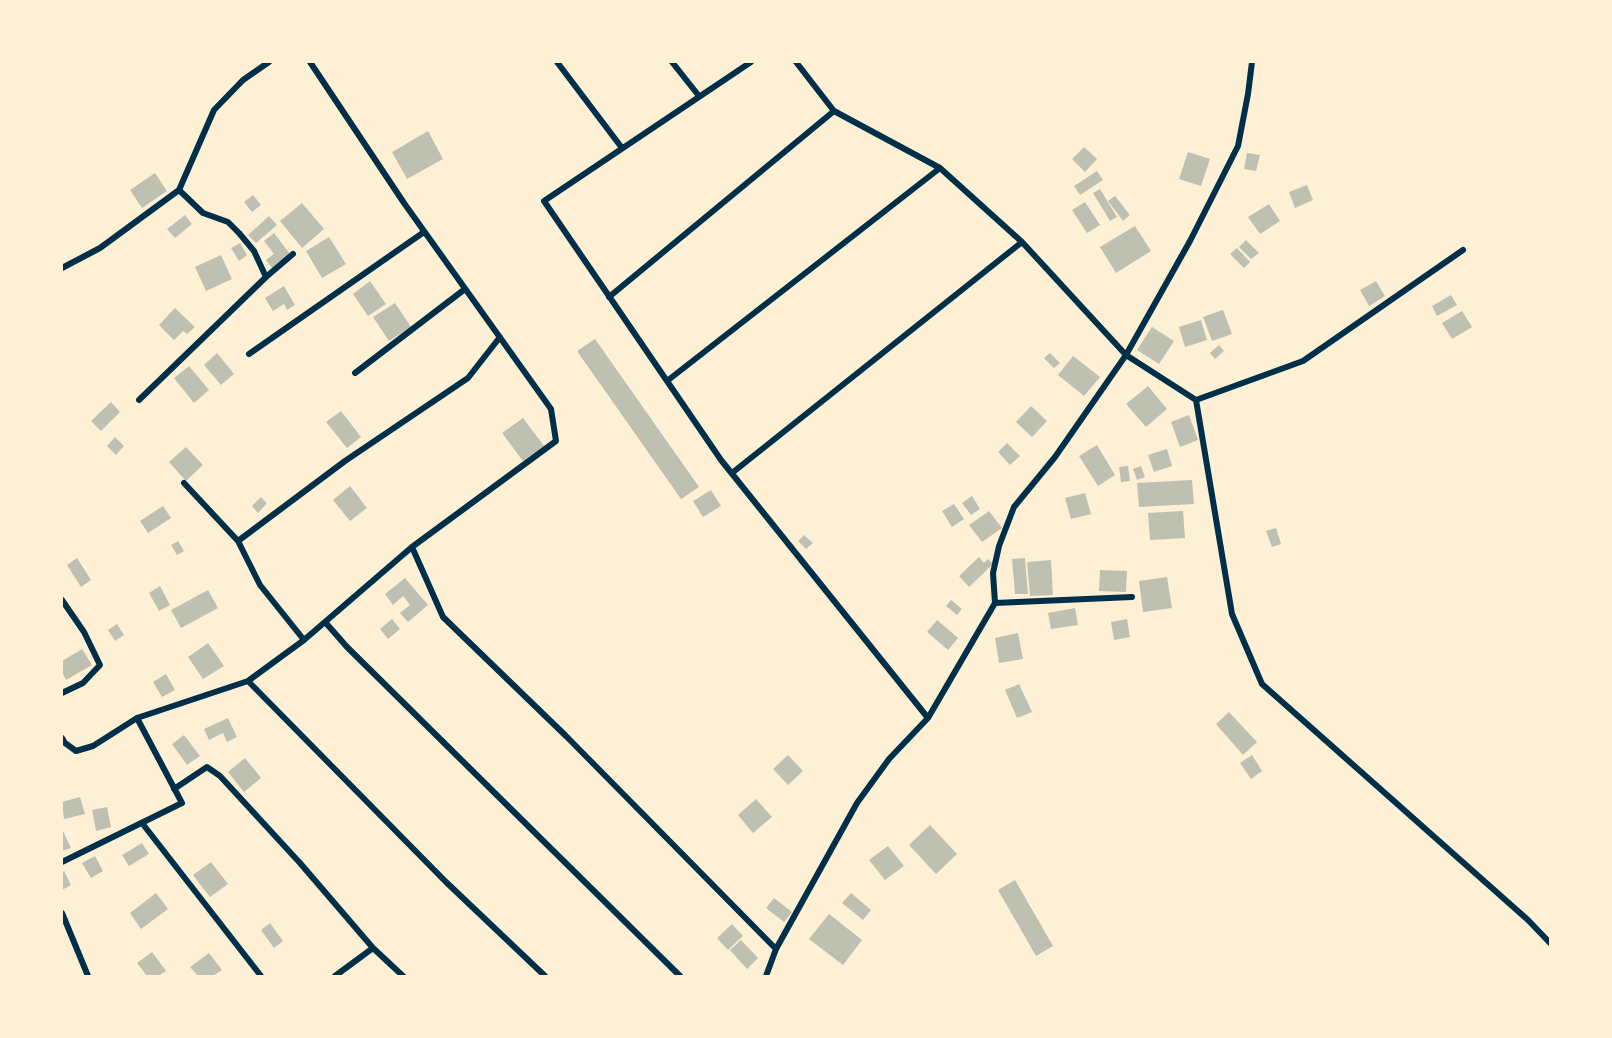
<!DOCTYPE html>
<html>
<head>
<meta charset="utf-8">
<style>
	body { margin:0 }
	#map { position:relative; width:1612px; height:1038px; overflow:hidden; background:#fdf0d5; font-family:Lato,sans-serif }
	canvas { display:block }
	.frame { position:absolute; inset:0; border:63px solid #fdf0d5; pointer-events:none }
</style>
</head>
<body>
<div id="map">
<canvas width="1612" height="1038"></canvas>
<div class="frame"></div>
</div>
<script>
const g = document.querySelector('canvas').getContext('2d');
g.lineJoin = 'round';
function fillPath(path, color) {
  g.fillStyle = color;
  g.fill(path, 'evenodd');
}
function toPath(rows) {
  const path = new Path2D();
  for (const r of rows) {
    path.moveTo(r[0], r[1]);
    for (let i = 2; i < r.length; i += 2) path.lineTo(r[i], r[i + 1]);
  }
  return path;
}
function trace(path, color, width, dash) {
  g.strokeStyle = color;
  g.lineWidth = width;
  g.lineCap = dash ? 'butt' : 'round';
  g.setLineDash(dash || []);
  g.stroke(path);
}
const building = toPath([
	[428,131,443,159,407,179,392,152],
	[1084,147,1097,159,1085,172,1072,159],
	[1188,152,1210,159,1201,186,1179,179],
	[1247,153,1260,155,1256,171,1244,169],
	[1097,171,1103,180,1080,195,1074,186],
	[155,173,167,191,142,208,130,190],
	[1307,185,1313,200,1295,208,1289,192],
	[1100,189,1117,217,1110,221,1093,193],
	[253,195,261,205,252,212,244,202],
	[1115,196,1130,215,1123,221,1108,201],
	[1085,202,1100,225,1087,233,1072,210],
	[302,203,324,229,302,248,280,221],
	[1269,204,1280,221,1260,234,1248,217],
	[185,215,192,224,175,238,167,229],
	[269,216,277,225,256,243,248,235],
	[1135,226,1151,251,1116,273,1100,247],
	[274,233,290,254,272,268,266,260,274,254,264,241],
	[329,237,346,264,322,278,306,251],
	[1246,240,1259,253,1251,259,1239,247],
	[240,243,247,255,239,261,231,248],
	[1237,248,1250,262,1244,268,1230,254],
	[221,255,232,279,206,291,195,267],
	[370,281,386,304,368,316,353,294],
	[1376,281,1385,296,1369,306,1360,290],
	[284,286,295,305,287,310,284,304,273,311,265,298],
	[1451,295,1457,305,1437,316,1432,306],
	[395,303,411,327,389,341,373,317],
	[175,308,195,327,187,334,183,331,174,340,159,325],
	[1223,310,1232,334,1212,341,1203,317],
	[1462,311,1472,327,1452,339,1442,323],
	[1201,320,1207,340,1185,347,1179,327],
	[1152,327,1174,341,1159,364,1137,350],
	[595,339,699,487,681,499,577,351],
	[1219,345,1224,351,1215,359,1210,353],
	[217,353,234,374,221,385,204,365],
	[1050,353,1060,363,1054,368,1044,358],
	[1073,356,1100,377,1084,396,1058,375],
	[189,366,209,390,194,403,174,378],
	[1148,386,1167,409,1146,427,1126,404],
	[111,402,120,412,101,431,91,421],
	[1031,406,1047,421,1032,437,1016,422],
	[341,411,361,437,347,448,326,422],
	[1189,415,1198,440,1180,447,1171,422],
	[523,418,544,446,523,461,502,433],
	[115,437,124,446,116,455,107,446],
	[1007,443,1020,456,1010,465,998,452],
	[1097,445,1115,475,1098,486,1079,456],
	[186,447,203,465,186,481,169,462],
	[1167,449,1172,466,1154,472,1148,455],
	[1128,466,1130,481,1121,482,1119,467],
	[1141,466,1145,477,1137,480,1133,469],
	[1192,480,1194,504,1139,507,1137,483],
	[350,486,367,508,350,521,333,500],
	[711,490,721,506,703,517,693,501],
	[1085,493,1091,514,1071,519,1065,498],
	[972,496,980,509,971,515,962,503],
	[261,497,267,503,258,513,252,506],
	[954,504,964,519,952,527,942,511],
	[163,506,171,518,148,533,140,521],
	[989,511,1002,528,982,542,969,525],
	[1183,511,1185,538,1150,540,1148,513],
	[1276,528,1281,544,1272,547,1266,531],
	[804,535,813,543,806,549,798,541],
	[178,541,184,551,177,555,171,545],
	[979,557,984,563,988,559,993,564,969,587,959,576],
	[77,558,91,580,81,587,67,565],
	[1025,558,1028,594,1015,594,1012,559],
	[1051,560,1053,595,1030,596,1027,562],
	[1100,570,1127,571,1126,592,1099,591],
	[1167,577,1172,608,1143,612,1139,581],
	[405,578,428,605,408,622,400,613,410,605,403,596,393,605,385,594],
	[160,586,170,605,159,611,149,593],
	[208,590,218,608,181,628,171,610],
	[951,600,962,609,957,615,946,606],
	[1075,608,1078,625,1051,629,1048,613],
	[392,619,400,629,388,639,380,629],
	[1127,619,1130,637,1114,640,1111,622],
	[937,620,958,638,948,650,927,632],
	[117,624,124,635,115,641,108,630],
	[1018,633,1023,659,999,663,995,638],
	[208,643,224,666,203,679,188,657],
	[82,649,92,665,66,680,62,672,62,661],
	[166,674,175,690,162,697,153,682],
	[1019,684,1032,712,1017,718,1005,690],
	[1229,712,1257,742,1243,755,1216,724],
	[228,718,237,737,227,742,223,733,209,740,204,729],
	[184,735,200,756,187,765,172,744],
	[788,755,803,771,788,785,773,769],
	[1252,755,1262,771,1251,779,1240,763],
	[245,758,261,778,244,792,228,772],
	[80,797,85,814,64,819,62,802],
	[756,799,772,817,753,833,738,815],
	[107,807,111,827,96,831,92,810],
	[930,825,957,854,936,874,909,845],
	[62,831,63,831,71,848,62,851],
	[142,843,149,854,129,866,122,855],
	[888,846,904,866,885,880,869,860],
	[95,856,103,871,91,878,82,863],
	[211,862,228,884,210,897,193,875],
	[64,871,71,885,62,890,62,872],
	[1015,880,1053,946,1036,956,998,890],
	[156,893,168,909,141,929,130,913],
	[851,893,871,910,863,920,842,903],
	[774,898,792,912,784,922,766,908],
	[829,914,862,940,843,965,809,939],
	[270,923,283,941,274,948,261,930],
	[732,924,743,936,728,950,717,938],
	[741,940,758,958,747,969,730,950],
	[152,952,166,971,158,976,147,976,137,963],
	[209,953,222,970,213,976,198,976,190,967]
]);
const minor = toPath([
	[557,62,622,148],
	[672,62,699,96],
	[751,62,544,201,721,460,928,718],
	[1252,62,1248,94,1238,146,1190,241,1126,355,1196,400,1232,614,1262,684,1528,920,1550,943],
	[179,190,203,213,228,222,239,233,254,251,266,277,293,254],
	[62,268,100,248,179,190,214,110,243,80,269,62],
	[609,297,834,111],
	[249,354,424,232],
	[355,373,465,289],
	[667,381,940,168],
	[139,400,266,277],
	[1196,400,1303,361,1463,250],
	[732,473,1022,242],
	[184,483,238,541,345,461,468,378,500,337],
	[238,541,260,585,304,640],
	[412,547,443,617,566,736,776,949],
	[62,600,84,632,100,665,83,683,62,693],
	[995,603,1132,597],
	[325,622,347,647,680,976],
	[248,681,446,882,545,976],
	[62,738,65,743,76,751,93,746,137,718,248,681,304,640,412,547,556,441,551,409,404,203,310,62],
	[174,789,207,767,220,776,300,863,373,948,403,976],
	[142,823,261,976],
	[62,862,182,803,137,718],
	[62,913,88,976],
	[335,976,373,948],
	[766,976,776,949,857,803,889,759,928,718,995,603,993,573,999,546,1014,507,1055,457,1126,355,1022,242,940,168,834,111,796,62]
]);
fillPath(building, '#bec0b2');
trace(minor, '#003049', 6);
</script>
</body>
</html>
